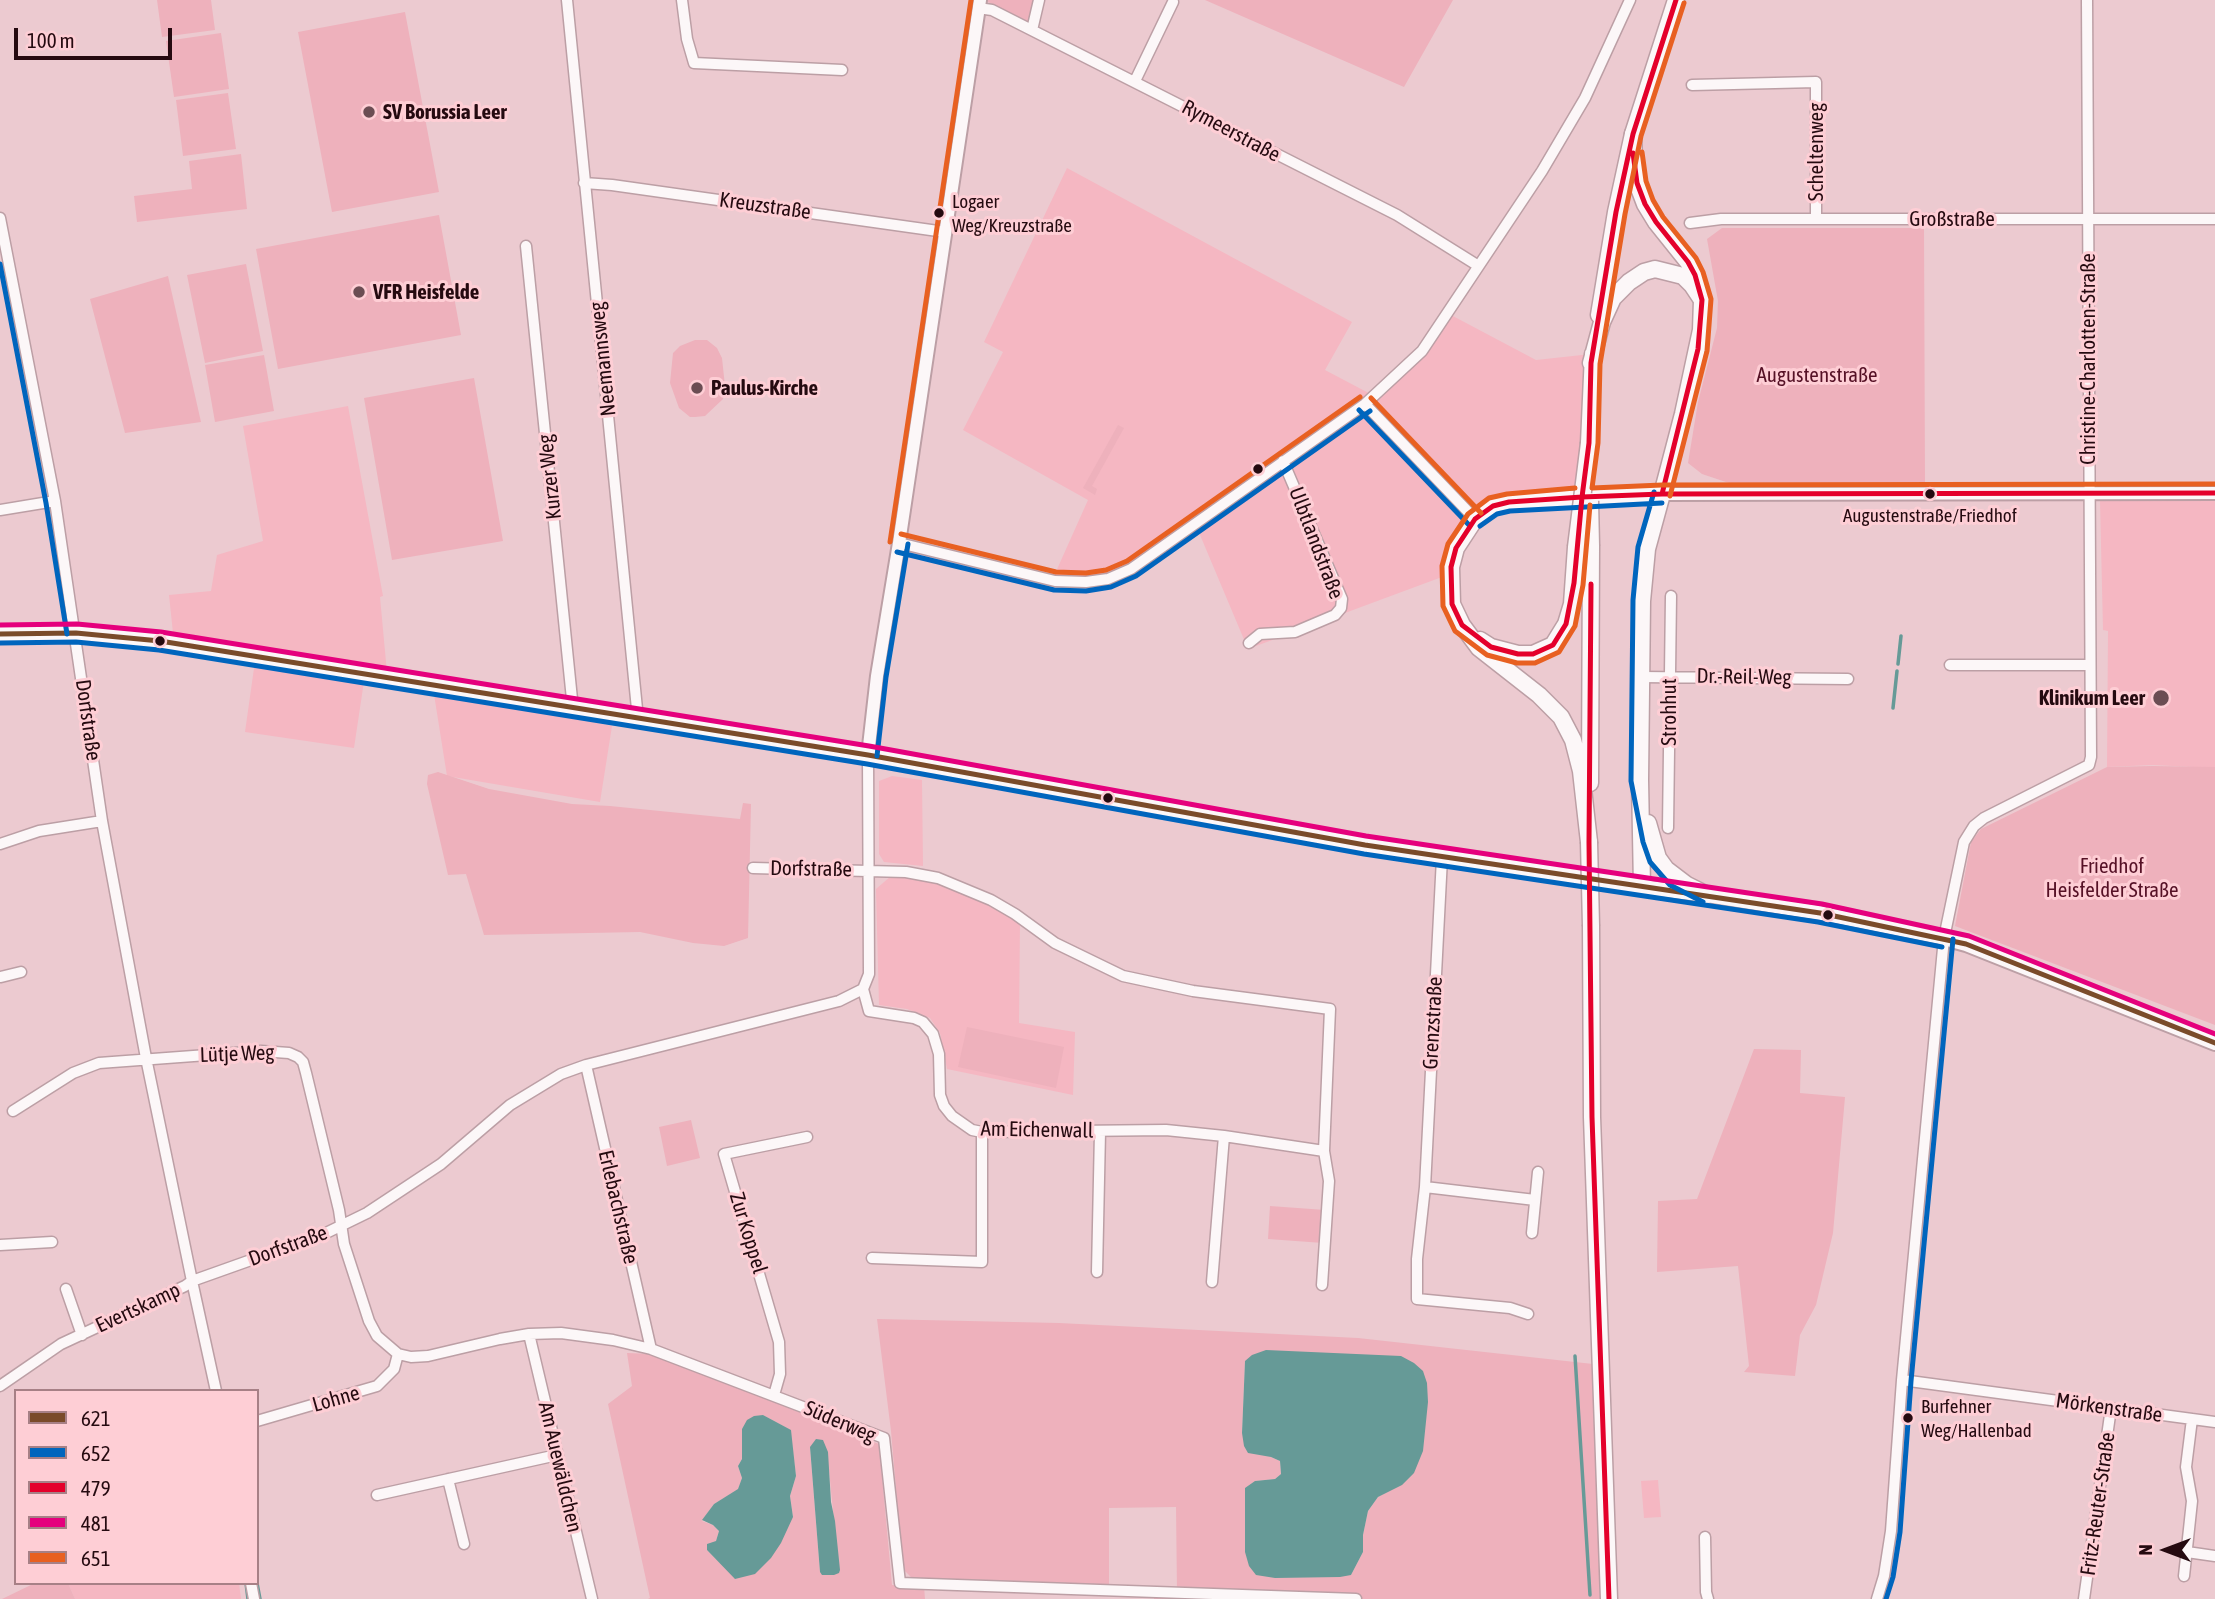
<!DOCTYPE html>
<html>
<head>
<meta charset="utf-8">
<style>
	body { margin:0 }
	#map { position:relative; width:2215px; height:1599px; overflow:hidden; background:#eccad0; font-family:"Asap Condensed",sans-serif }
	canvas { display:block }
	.legend { position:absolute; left:14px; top:1389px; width:245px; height:196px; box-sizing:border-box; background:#feced5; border:2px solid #a78086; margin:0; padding:9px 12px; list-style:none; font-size:21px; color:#250a10 }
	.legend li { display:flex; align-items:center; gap:14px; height:35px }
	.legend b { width:35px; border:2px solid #a78086 }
	.north { position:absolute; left:2131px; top:1515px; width:70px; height:70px; -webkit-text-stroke:5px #feced5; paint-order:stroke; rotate:270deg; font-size:19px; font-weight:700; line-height:28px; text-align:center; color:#250a10 }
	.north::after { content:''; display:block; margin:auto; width:24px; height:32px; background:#250a10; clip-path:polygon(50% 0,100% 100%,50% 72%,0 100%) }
	.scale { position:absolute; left:14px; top:28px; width:158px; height:32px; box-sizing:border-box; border:4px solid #250a10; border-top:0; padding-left:9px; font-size:21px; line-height:24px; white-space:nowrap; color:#250a10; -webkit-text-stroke:5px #feced5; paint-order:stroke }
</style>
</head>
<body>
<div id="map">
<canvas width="2215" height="1599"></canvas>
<ul class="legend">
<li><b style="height:9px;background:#7a4b2a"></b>621</li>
<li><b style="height:9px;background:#0065bd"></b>652</li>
<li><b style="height:9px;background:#e4002b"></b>479</li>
<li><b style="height:9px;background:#e5007d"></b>481</li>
<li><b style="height:9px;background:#e86021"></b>651</li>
</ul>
<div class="north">N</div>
<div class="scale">100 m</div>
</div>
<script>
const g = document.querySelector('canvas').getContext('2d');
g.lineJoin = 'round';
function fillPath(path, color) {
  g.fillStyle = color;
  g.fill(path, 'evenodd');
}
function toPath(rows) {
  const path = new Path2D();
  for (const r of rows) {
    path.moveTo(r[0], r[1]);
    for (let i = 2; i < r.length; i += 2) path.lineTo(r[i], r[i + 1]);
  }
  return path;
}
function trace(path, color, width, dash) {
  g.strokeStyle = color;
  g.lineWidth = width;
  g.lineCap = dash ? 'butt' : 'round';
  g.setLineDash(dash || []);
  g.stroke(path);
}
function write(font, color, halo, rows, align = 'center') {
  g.font = font + ' "Asap Condensed",sans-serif';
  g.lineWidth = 6;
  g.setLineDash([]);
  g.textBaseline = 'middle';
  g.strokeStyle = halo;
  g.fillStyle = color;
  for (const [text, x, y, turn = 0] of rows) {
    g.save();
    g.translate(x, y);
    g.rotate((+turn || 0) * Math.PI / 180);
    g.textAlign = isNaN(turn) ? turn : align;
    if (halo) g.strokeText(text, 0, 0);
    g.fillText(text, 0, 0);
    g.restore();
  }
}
const built = toPath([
	[1067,168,1352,322,1325,370,1380,399,1426,353,1451,315,1536,360,1591,354,1580,497,1509,500,1475,517,1450,574,1248,649,1195,523,1133,562,1111,574,1086,578,1054,576,1088,500,963,430,1003,352,984,342],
	[348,406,383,596,380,597,387,673,366,668,354,748,245,732,257,647,173,633,169,595,211,591,217,555,263,541,243,426],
	[2100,501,2215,501,2215,768,2152,765,2107,767,2108,631,2103,630],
	[433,688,612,726,600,802,447,776],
	[892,776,922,780,923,866,884,862,879,854,879,781],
	[891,876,938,881,961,889,1020,921,1019,1023,1075,1032,1073,1095,947,1069,940,1033,930,1018,907,1009,879,1005,876,889],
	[1658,1480,1661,1517,1644,1518,1641,1481],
	[68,1583,239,1583,241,1599,75,1599]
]);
const green = toPath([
	[157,0,211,0,215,30,162,37],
	[984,0,1036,0,1032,24],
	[1205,0,1453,0,1404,87],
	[405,12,439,192,332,212,298,32],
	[221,33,229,89,174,97,166,41],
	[228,93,236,149,183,156,176,100],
	[241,154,247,209,137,222,134,196,192,189,189,161],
	[439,215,461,335,278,369,256,249],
	[1722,228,1924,228,1925,484,1732,484,1702,474,1688,463,1698,402,1717,328,1718,301,1707,239],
	[246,264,263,351,205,363,187,275],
	[168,276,201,422,125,433,90,299],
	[695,340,707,340,717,348,722,358,725,386,723,399,705,416,695,417,690,417,679,408,670,383,673,353,680,346],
	[264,355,274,411,215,422,205,365],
	[474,378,503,541,392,560,364,398],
	[1118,425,1124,428,1092,486,1097,489,1095,495,1083,488],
	[2152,766,2215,767,2215,1025,1955,926,1971,842,1981,829,2107,767],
	[438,772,489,789,572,804,610,806,740,819,743,803,751,804,748,938,724,946,693,943,640,932,484,935,466,874,448,875,427,784,428,775],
	[967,1027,1064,1047,1056,1088,958,1067],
	[1754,1049,1801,1050,1800,1093,1845,1097,1833,1233,1816,1305,1800,1335,1795,1376,1744,1372,1749,1366,1738,1266,1657,1272,1658,1201,1697,1199],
	[691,1120,700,1158,667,1166,659,1127],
	[1270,1206,1325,1210,1323,1243,1268,1239],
	[877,1319,1059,1323,1358,1338,1593,1364,1600,1599,1154,1599,1154,1594,1177,1592,1176,1507,1109,1508,1109,1589,914,1580,903,1569,891,1431],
	[1245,1361,1390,1490,1378,1497,1368,1511,1363,1535,1363,1552,1351,1575,1255,1481,1275,1479,1281,1474,1280,1461,1271,1457,1242,1433],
	[627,1353,653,1354,879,1444,892,1585,924,1586,925,1599,648,1599,650,1598,608,1404,632,1386],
	[763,1415,790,1430,796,1476,790,1496,793,1517,720,1563,707,1550,716,1541,719,1531,713,1525,702,1521,714,1504,738,1490,742,1478,738,1466,742,1459,742,1429],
	[810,1448,829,1470,839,1573,820,1572],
	[35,1583,68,1583,75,1599,2,1599]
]);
const water = toPath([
	[1266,1350,1401,1356,1414,1363,1423,1371,1427,1383,1428,1402,1423,1451,1414,1473,1402,1485,1378,1497,1368,1511,1363,1535,1363,1552,1351,1575,1340,1577,1275,1578,1256,1575,1249,1566,1245,1552,1245,1488,1255,1481,1275,1479,1281,1474,1280,1461,1271,1457,1248,1453,1244,1446,1242,1433,1245,1361,1252,1355],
	[763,1415,791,1430,796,1476,790,1496,793,1517,781,1543,771,1558,755,1574,735,1579,707,1550,707,1544,716,1541,719,1531,713,1525,702,1520,714,1504,738,1489,742,1478,738,1466,742,1459,742,1429,747,1420,754,1416],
	[816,1439,823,1440,828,1452,831,1502,835,1521,840,1570,839,1573,834,1575,822,1575,820,1572,810,1447]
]);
const stream = toPath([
	[1898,664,1901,636],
	[1893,708,1897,671],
	[1575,1356,1590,1595],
	[246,1583,248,1599],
	[257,1583,260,1599]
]);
const minor = toPath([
	[567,0,638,719],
	[682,0,687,39,694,63,842,70],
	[978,8,992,10,1397,215,1477,265],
	[1032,30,1039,0],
	[1135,81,1173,2],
	[1692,85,1816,82,1816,219],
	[584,183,612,185,945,232],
	[0,218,55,501,102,821,146,1058,192,1281,324,1234,367,1213,441,1164,510,1105,561,1074,586,1065,839,1001,863,989,869,974,868,755],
	[1690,223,1721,219,2215,219],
	[526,246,573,709],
	[1365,404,1475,519],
	[0,510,55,501],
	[899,543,1055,581,1086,582,1108,579,1131,569,1365,404,1422,351,1542,171,1585,98,1630,0],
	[1249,643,1260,634,1295,632,1335,615,1341,608,1342,599,1283,461],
	[1950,665,2090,665],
	[1640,677,1848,679],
	[1668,828,1671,596],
	[0,844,39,831,102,821],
	[1442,858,1425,1187,1417,1259,1417,1299,1510,1308,1528,1314],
	[753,868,906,872,938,878,991,900,1015,914,1055,943,1123,976,1193,991,1330,1009,1324,1151],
	[1,977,21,972],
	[863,989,869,1011,914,1018,923,1022,933,1034,939,1054,940,1095,944,1106,952,1116,972,1130,982,1132,1166,1130,1224,1136,1324,1151,1329,1181,1322,1285],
	[586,1065,651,1349],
	[13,1111,73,1073,99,1063,261,1051,289,1053,298,1057,303,1062,306,1073,339,1210,344,1244,369,1321,377,1336,398,1354,411,1357,428,1356,500,1339,529,1334,561,1333,613,1340,651,1349,884,1438,900,1583,1356,1599],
	[1425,1187,1535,1200],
	[1532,1233,1538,1172],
	[0,1245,52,1242],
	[872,1258,982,1262,982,1132],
	[1097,1272,1100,1132],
	[1212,1282,1224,1136],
	[66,1289,82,1335],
	[529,1334,592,1599],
	[1902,1380,2215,1422],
	[0,1386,61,1344,185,1286,192,1281,216,1391],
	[774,1395,780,1374,779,1342,724,1154,807,1137],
	[257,1421,377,1386,394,1369,398,1354],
	[448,1479,464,1544],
	[377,1495,557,1455],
	[1705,1537,1706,1592,1708,1599],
	[2187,1552,2215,1556],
	[2184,1576,2192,1501,2186,1467,2192,1419],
	[251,1583,254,1599],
	[1877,1599,1884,1576,1891,1531,1902,1380,1944,938,1964,842,1974,826,1984,818,2089,765,2091,757,2087,0],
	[2084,1599,2111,1408]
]);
const tertiary = toPath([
	[1662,494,2215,493],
	[868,755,877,676,899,543,980,0]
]);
const secondary = toPath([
	[1642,887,1707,895,1820,913,1944,938,1966,944,2215,1043]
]);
const primary = toPath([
	[1676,0,1633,134,1634,161,1637,183,1645,204,1656,222,1688,262,1695,275,1701,298],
	[0,634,76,633,160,641,868,755,1365,845,1642,887,1640,780,1642,601,1647,549,1662,494,1509,502,1493,506,1475,519],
	[1648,823,1658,858,1666,869,1687,885,1707,895]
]);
const trunk = toPath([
	[1599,315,1616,212,1633,134],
	[1591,363,1602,322,1613,298,1629,282,1644,272,1655,269,1683,276,1692,285,1702,300,1701,330,1683,414,1662,494],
	[1589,443,1593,354],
	[1475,519,1456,548,1451,567,1452,604,1462,625,1479,648,1539,695,1561,717,1573,740,1581,771,1589,842],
	[1480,640,1491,647,1518,654,1533,654,1553,645,1566,624,1572,604,1576,547],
	[1590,783,1591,546],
	[1591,926,1592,1117,1609,1599]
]);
const trunkBridge = toPath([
	[1590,501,1591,546],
	[1576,547,1589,443],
	[1589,842,1591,926]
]);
const bus1 = toPath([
	[0,634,76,633,160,641,868,755,1365,845,1820,913,1966,944,2215,1043]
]);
const bus2 = toPath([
	[0,264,46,503,67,634],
	[1359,410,1469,525],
	[1654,492,1638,547,1633,600,1631,781,1643,842,1650,862,1670,885,1703,902],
	[1480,526,1497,514,1510,511,1662,503],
	[897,552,1054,590,1086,591,1111,587,1136,576,1370,411],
	[0,643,76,642,159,650,867,764,1364,854,1818,922,1942,947],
	[877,756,886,677,908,544],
	[1886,1599,1893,1577,1900,1532,1911,1381,1953,939]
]);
const bus3 = toPath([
	[1633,153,1637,183,1645,204,1656,222,1688,262,1695,275,1702,300,1698,349,1662,494],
	[1582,497,1574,583,1566,624,1553,645,1533,654,1518,654,1491,647,1462,625,1452,604,1451,567,1456,548,1475,519,1493,506,1509,502,1582,497],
	[1582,497,1589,443,1591,363,1616,212,1633,134,1676,0],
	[1582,497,1662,494,2215,493],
	[1591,584,1589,842,1592,1117,1609,1599]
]);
const bus4 = toPath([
	[0,625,77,624,161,632,869,746,1366,836,1822,904,1969,936,2215,1034]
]);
const bus5 = toPath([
	[1684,3,1641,136,1625,214,1600,364,1598,443,1592,488,1662,485,2215,484],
	[1642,152,1646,181,1653,200,1663,217,1696,258,1703,272,1711,299,1707,351,1670,496],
	[1371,398,1481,513],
	[1575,488,1507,494,1489,498,1468,514,1448,544,1442,566,1443,606,1455,631,1487,655,1517,663,1535,663,1559,652,1575,626,1583,585,1590,505],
	[901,534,1056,572,1086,573,1106,570,1127,561,1360,397],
	[890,542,971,0]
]);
const markers = [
	[369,112,7,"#6b4d53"],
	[939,213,6,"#250a10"],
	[359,292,7,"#6b4d53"],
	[697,388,7,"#6b4d53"],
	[1258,469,6,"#250a10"],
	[1930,494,6,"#250a10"],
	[160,641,6,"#250a10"],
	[2161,698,9,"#6b4d53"],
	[1108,798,6,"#250a10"],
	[1828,915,6,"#250a10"],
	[1908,1418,6,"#250a10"]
];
const busNames = [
	["Logaer",952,202],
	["Weg/Kreuzstraße",952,226],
	["Augustenstraße/Friedhof",1930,516,"center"],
	["Burfehner",1921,1407],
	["Weg/Hallenbad",1921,1431]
];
const poiNames = [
	["SV Borussia Leer",383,112],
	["VFR Heisfelde",373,292],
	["Paulus-Kirche",711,388],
	["Klinikum Leer",2145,698,"right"]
];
const streetNames = [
	["Rymeerstraße",1231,131,28],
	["Scheltenweg",1816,152,-90],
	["Kreuzstraße",765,206,8],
	["Großstraße",1952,219],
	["Neemannsweg",603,359,-96],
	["Christine-Charlotten-Straße",2088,359,-90],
	["Kurzer Weg",550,477,-96],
	["Ulbtlandstraße",1316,543,69],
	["Dr.-Reil-Weg",1744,677,1],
	["Strohhut",1669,712,-90],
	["Dorfstraße",88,720,82],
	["Dorfstraße",811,869,1],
	["Grenzstraße",1433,1023,-87],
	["Lütje Weg",237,1054,-2],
	["Am Eichenwall",1037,1130,1],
	["Erlebachstraße",618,1207,77],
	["Zur Koppel",748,1233,73],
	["Dorfstraße",288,1246,-20],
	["Evertskamp",138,1308,-25],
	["Lohne",336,1399,-16],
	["Mörkenstraße",2109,1408,8],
	["Süderweg",840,1422,23],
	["Am Auewäldchen",560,1467,77],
	["Fritz-Reuter-Straße",2098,1504,-82]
];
const parkNames = [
	["Augustenstraße",1817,375],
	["Friedhof",2112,866],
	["Heisfelder Straße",2112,890]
];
fillPath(built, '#f5b7c2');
fillPath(green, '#eeb1bc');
fillPath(water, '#669a97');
trace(stream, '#669a97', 3.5);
trace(minor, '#bc9fa5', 13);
trace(tertiary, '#bc9fa5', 16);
trace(secondary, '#bc9fa5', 18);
trace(primary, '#bc9fa5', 19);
trace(trunk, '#bc9fa5', 19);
trace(minor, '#fcf7f8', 10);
trace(tertiary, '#fcf7f8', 12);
trace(secondary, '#fcf7f8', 14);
trace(primary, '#fcf7f8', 16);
trace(trunk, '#fcf7f8', 16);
trace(trunkBridge, '#bc9fa5', 19, []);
trace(trunkBridge, '#fcf7f8', 16);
trace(bus1, '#7a4b2a', 5);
trace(bus2, '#0065bd', 5);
trace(bus3, '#e4002b', 5);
trace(bus4, '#e5007d', 5);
trace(bus5, '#e86021', 5);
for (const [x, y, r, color] of markers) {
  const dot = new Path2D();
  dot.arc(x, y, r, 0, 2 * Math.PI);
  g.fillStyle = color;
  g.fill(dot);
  trace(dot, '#feced5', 2.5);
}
write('19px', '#250a10', '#feced5', busNames, 'left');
write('bold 21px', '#250a10', '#feced5', poiNames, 'left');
write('21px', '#250a10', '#feced5', streetNames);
write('21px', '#561126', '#feced5', parkNames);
</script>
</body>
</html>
